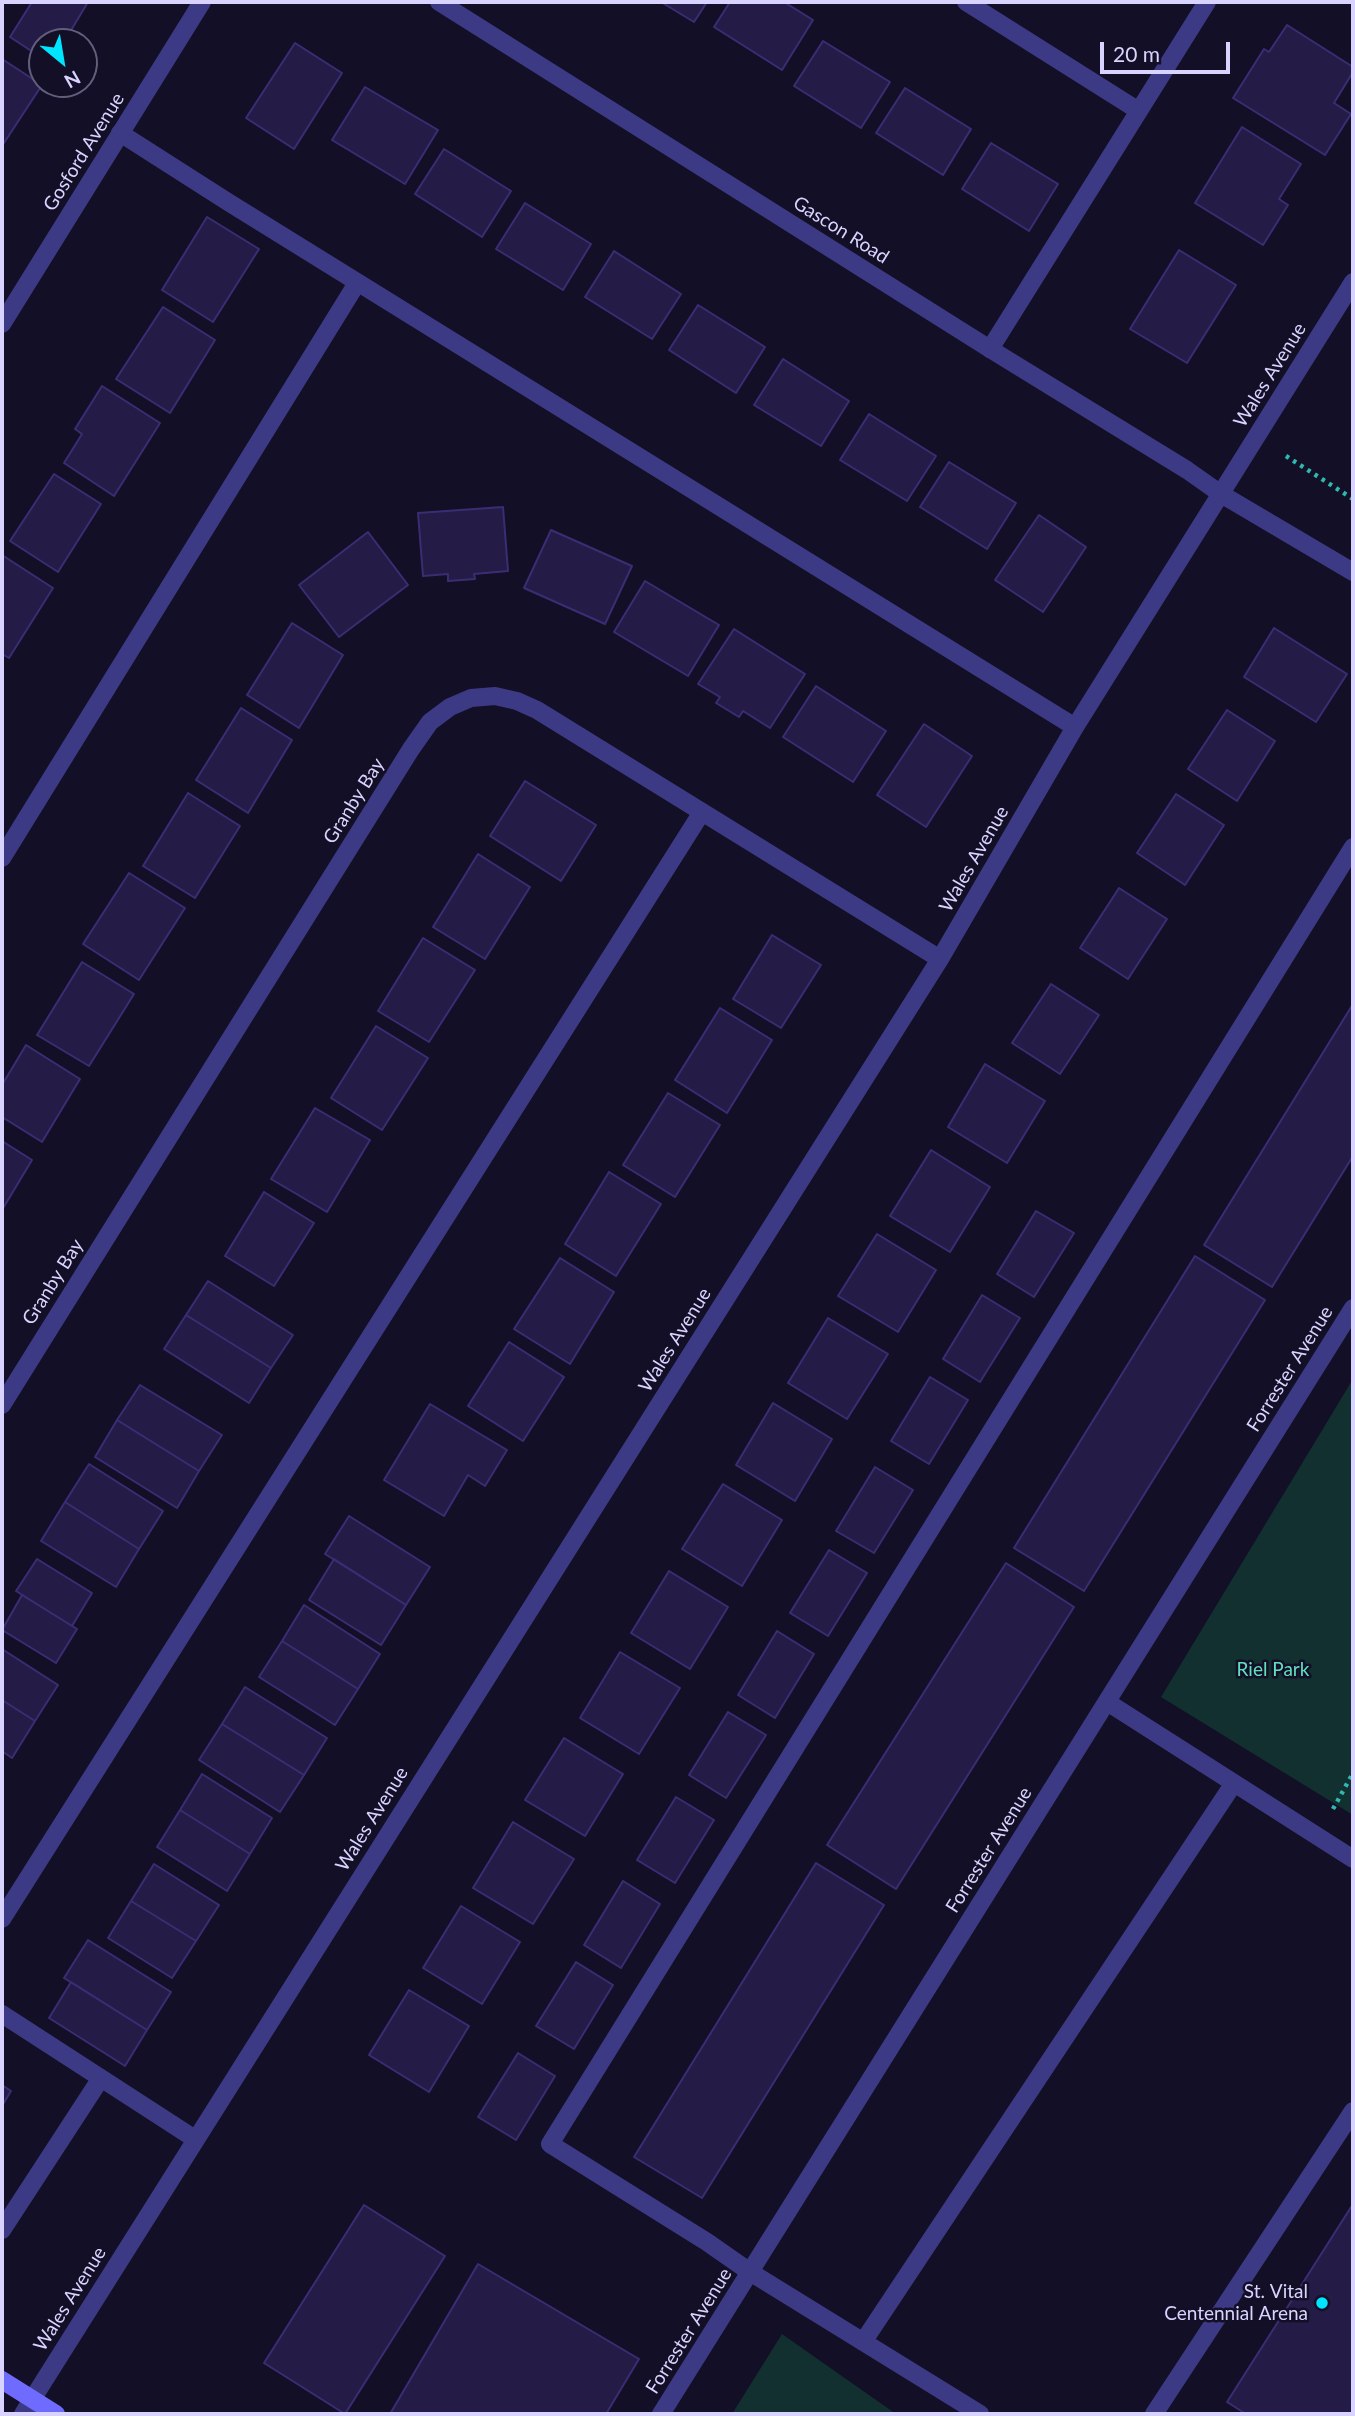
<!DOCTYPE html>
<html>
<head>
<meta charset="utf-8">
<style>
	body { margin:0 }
	#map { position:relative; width:1355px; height:2416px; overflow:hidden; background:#130f26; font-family:Lato,sans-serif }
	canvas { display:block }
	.frame { position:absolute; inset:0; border:4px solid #d9d4ff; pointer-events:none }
	.north { position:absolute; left:28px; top:28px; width:70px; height:70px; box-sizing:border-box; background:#130f26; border:2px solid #625e7d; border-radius:50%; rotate:150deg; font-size:19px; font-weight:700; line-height:28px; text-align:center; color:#d9d4ff }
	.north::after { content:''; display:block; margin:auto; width:24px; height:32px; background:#00e5ff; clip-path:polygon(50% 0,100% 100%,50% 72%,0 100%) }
	.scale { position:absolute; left:1100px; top:42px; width:130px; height:32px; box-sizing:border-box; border:4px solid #d9d4ff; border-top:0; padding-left:9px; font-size:21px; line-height:24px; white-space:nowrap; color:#d9d4ff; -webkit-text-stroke:5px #130f26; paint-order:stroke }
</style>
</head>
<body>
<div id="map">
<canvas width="1355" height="2416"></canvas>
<div class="frame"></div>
<div class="north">N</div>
<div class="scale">20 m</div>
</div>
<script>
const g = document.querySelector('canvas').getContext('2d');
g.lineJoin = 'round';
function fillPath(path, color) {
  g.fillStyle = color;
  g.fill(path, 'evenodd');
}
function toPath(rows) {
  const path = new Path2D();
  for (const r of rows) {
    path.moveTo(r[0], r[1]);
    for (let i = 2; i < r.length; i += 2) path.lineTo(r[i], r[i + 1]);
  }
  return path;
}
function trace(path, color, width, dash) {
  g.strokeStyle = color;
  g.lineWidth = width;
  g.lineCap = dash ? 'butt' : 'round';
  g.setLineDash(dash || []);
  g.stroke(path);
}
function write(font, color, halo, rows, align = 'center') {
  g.font = font + ' Lato,sans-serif';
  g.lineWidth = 5;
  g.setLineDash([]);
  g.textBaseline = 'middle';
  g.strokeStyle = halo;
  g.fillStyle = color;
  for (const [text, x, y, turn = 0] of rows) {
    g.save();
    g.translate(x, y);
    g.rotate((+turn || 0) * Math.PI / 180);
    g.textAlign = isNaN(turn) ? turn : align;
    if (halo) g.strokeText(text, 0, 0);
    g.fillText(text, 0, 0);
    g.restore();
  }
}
const green = toPath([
	[1353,1379,1353,1815,1161,1697],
	[782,2334,896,2414,732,2414]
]);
const building = toPath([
	[32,2,88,2,64,42,42,42,42,58,10,37,32,2],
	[661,2,707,2,694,22,661,2],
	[730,2,784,2,813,20,782,70,714,27,730,2],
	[1287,25,1353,67,1353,72,1334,103,1351,114,1325,155,1233,98,1264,49,1269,52,1287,25],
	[823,41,890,82,861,128,794,86,823,41],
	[295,43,342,73,294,149,246,118,295,43],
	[2,59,42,85,2,146,2,59],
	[365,87,438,130,405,184,332,140,365,87],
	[905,88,971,129,943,175,876,133,905,88],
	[1242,127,1301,164,1279,199,1288,205,1263,245,1195,203,1242,127],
	[991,143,1058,184,1029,231,962,189,991,143],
	[444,149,511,191,482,237,415,194,444,149],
	[525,203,591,244,563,290,496,249,525,203],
	[207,217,259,249,213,322,162,290,207,217],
	[1179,250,1236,285,1187,363,1130,329,1179,250],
	[614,251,681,294,652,339,585,297,614,251],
	[698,305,765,347,736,393,669,350,698,305],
	[163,307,215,340,170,413,116,379,163,307],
	[783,359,849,401,821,446,754,405,783,359],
	[102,386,160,423,114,496,64,463,82,434,75,429,102,386],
	[869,414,936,456,907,501,840,460,869,414],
	[949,462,1016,503,987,549,920,507,949,462],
	[54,474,101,504,58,572,10,541,54,474],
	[503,507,508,571,474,574,475,579,448,581,448,574,423,576,418,513,503,507],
	[1039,515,1086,547,1043,612,995,580,1039,515],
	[551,530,632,566,605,624,524,588,551,530],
	[368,532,408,585,339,637,299,585,368,532],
	[2,555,53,588,9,658,2,654,2,555],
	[645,581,719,625,688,676,614,632,645,581],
	[292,623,343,655,299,728,247,695,292,623],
	[1274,628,1347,674,1316,722,1244,677,1274,628],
	[734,629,805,674,770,728,743,711,739,717,716,703,720,697,698,684,734,629],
	[816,686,886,731,853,782,783,737,816,686],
	[241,708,292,740,248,813,196,780,241,708],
	[1227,710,1275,741,1237,801,1188,769,1227,710],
	[924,724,972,756,926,827,877,795,924,724],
	[525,781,596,825,561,881,490,836,525,781],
	[188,793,240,826,195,898,143,866,188,793],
	[1176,794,1224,825,1185,885,1137,853,1176,794],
	[478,854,530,887,485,959,433,927,478,854],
	[129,873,185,908,139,980,83,944,129,873],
	[1119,888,1167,919,1128,979,1080,948,1119,888],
	[772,935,821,965,781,1028,733,999,772,935],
	[423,938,475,970,429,1042,378,1011,423,938],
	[82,962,134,994,89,1066,37,1035,82,962],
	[1051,984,1099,1015,1060,1074,1012,1043,1051,984],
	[1353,1004,1353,1156,1272,1287,1204,1245,1353,1004],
	[720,1008,772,1040,727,1113,675,1080,720,1008],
	[376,1026,428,1058,382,1130,331,1098,376,1026],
	[26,1045,80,1079,42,1142,2,1117,2,1085,26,1045],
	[985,1064,1045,1101,1007,1163,948,1127,985,1064],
	[668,1093,720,1125,675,1197,623,1165,668,1093],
	[315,1108,370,1140,327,1212,271,1179,315,1108],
	[2,1141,32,1160,2,1210,2,1141],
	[931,1150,990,1187,950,1252,890,1216,931,1150],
	[609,1172,661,1204,616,1276,565,1244,609,1172],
	[264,1192,314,1223,274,1286,225,1256,264,1192],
	[1036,1211,1074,1233,1034,1297,997,1274,1036,1211],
	[877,1234,936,1270,898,1332,838,1296,877,1234],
	[1195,1256,1265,1300,1084,1591,1014,1548,1195,1256],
	[560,1258,614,1292,570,1364,514,1329,560,1258],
	[208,1281,293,1335,271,1368,186,1315,208,1281],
	[982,1295,1020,1318,980,1382,943,1359,982,1295],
	[186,1315,271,1368,249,1403,164,1349,186,1315],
	[828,1318,888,1354,847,1419,788,1383,828,1318],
	[509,1342,564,1377,523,1441,468,1406,509,1342],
	[930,1377,968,1400,929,1464,891,1441,930,1377],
	[140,1385,222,1435,199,1471,117,1420,140,1385],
	[773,1403,832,1439,795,1501,736,1465,773,1403],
	[430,1404,507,1450,485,1486,468,1475,444,1516,384,1480,430,1404],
	[117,1420,199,1471,177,1508,95,1457,117,1420],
	[89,1464,163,1511,139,1549,65,1502,89,1464],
	[875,1467,913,1490,874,1553,836,1531,875,1467],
	[723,1484,782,1520,742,1586,682,1549,723,1484],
	[65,1502,139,1549,116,1587,41,1541,65,1502],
	[349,1516,430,1567,406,1605,325,1554,349,1516],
	[829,1550,867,1573,828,1636,790,1613,829,1550],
	[37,1559,92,1593,72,1626,16,1591,37,1559],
	[334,1559,406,1605,381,1645,309,1600,334,1559],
	[1006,1563,1074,1607,896,1889,827,1845,1006,1563],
	[669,1571,728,1607,690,1669,631,1633,669,1571],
	[22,1595,77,1629,56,1663,2,1630,22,1595],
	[304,1605,380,1654,358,1689,282,1641,304,1605],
	[777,1631,814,1654,775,1718,738,1695,777,1631],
	[282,1641,358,1689,335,1725,259,1677,282,1641],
	[2,1649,58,1685,35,1721,2,1700,2,1649],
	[620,1652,680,1688,639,1754,580,1718,620,1652],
	[245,1687,327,1738,304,1775,222,1724,245,1687],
	[2,1700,35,1721,12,1758,2,1751,2,1700],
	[728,1712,766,1735,726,1798,689,1775,728,1712],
	[222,1724,304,1775,280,1812,199,1760,222,1724],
	[564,1738,623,1774,585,1836,525,1800,564,1738],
	[202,1774,272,1818,250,1854,180,1810,202,1774],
	[676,1797,714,1820,675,1883,637,1860,676,1797],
	[180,1810,250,1854,227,1891,157,1847,180,1810],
	[513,1822,574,1859,533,1924,473,1888,513,1822],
	[816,1863,884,1905,702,2198,634,2157,816,1863],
	[154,1864,219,1905,196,1941,131,1901,154,1864],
	[623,1881,660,1904,621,1968,584,1945,623,1881],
	[131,1901,196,1941,172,1978,108,1938,131,1901],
	[461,1906,520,1942,482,2004,423,1968,461,1906],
	[88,1940,171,1992,147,2030,64,1978,88,1940],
	[576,1962,613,1985,574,2049,536,2026,576,1962],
	[71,1982,147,2030,125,2066,49,2018,71,1982],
	[409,1990,469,2026,429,2092,369,2055,409,1990],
	[518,2053,555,2076,516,2140,478,2117,518,2053],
	[2,2085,11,2091,2,2106,2,2085],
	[1353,2204,1353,2414,1246,2414,1227,2402,1353,2204],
	[364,2205,445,2256,345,2414,264,2363,364,2205],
	[478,2264,639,2359,606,2414,390,2414,478,2264]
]);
const path = toPath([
	[1286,456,1353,499],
	[1333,1809,1353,1773]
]);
const service = toPath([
	[966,2,1139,111],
	[120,133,228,202,1075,727],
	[990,349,1207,2],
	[2,858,357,283],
	[1107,1702,1353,1859],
	[2,1919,702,812],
	[2,2014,195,2139],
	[2,2230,101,2078],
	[863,2342,1234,1783],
	[980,2414,750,2272,707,2242,550,2144,1353,847],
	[1154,2414,1353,2111]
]);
const minor = toPath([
	[439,2,990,349,1187,470,1221,494,1353,572],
	[2,324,202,2],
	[2,1405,411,749,430,722,450,707,471,698,495,696,517,701,537,710,940,959],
	[23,2414,940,959,1075,727,1353,282],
	[661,2414,1353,1308]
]);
const secondary = toPath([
	[2,2380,56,2414]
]);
const markers = [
	[1322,2303,7,"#00e5ff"]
];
const streetNames = [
	["Gosford Avenue",84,152,-58],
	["Gascon Road",841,230,32],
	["Wales Avenue",1270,375,-58],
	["Granby Bay",354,801,-58],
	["Wales Avenue",974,859,-60],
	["Granby Bay",53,1282,-58],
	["Wales Avenue",675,1340,-58],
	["Forrester Avenue",1290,1369,-58],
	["Wales Avenue",372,1819,-58],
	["Forrester Avenue",989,1850,-58],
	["Wales Avenue",70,2299,-58],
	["Forrester Avenue",689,2331,-58]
];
const parkNames = [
	["Riel Park",1273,1670]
];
const poiNames = [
	["St. Vital",1308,2292],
	["Centennial Arena",1308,2314]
];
fillPath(green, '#12302f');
fillPath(building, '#241b47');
trace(building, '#3b2d73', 2);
trace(path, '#2fb8b0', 4.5, [3.5, 5]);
trace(service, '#3d3a85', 18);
trace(minor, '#3d3a85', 18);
trace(secondary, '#6f6bff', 18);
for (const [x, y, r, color] of markers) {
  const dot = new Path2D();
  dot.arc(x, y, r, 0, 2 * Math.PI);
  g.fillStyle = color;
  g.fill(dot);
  trace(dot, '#130f26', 2.5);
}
write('19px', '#d9d4ff', '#130f26', streetNames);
write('19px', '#5fe0c0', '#130f26', parkNames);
write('19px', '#d9d4ff', '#130f26', poiNames, 'right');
</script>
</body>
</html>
